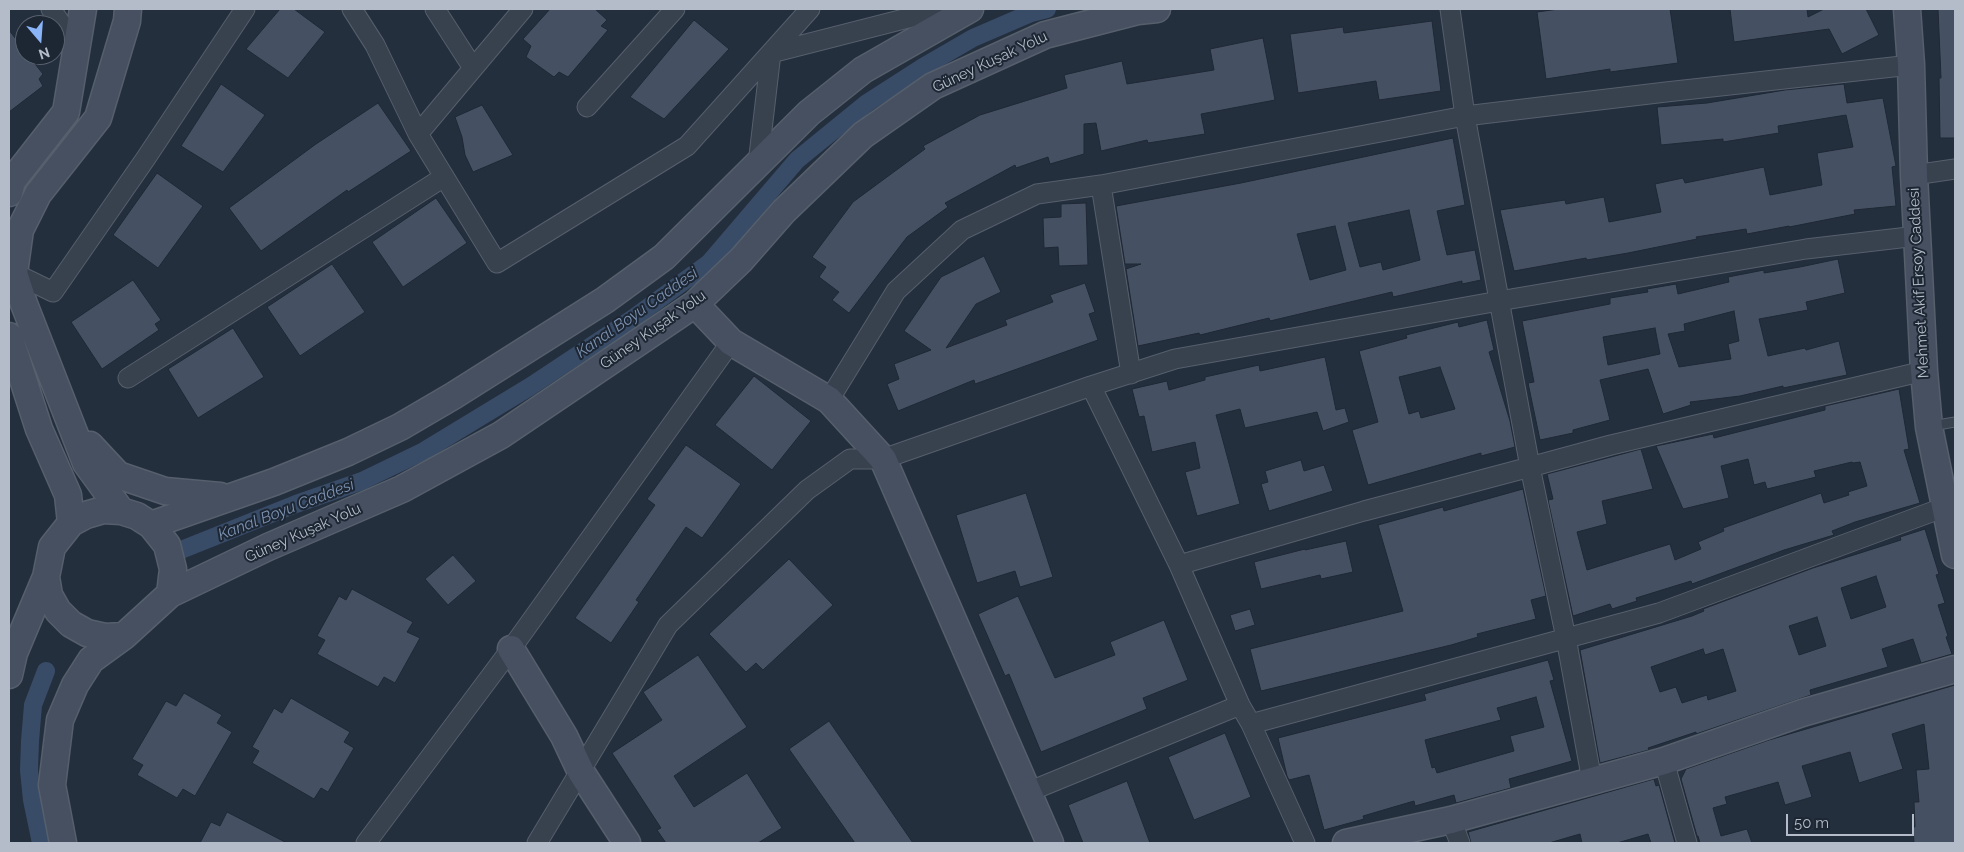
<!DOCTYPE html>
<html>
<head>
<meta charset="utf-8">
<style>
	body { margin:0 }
	#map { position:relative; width:1964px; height:852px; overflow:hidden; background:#242f3e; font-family:Raleway,sans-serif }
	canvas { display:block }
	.frame { position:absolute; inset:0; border:10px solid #b4bcc9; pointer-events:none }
	.north { position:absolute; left:15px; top:15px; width:50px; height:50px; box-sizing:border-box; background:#1d2633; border:1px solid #59626f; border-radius:50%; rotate:162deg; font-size:14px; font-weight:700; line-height:20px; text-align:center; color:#b4bcc9 }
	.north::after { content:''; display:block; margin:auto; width:18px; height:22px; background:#8ab4f8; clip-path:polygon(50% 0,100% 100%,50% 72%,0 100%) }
	.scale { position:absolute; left:1786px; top:814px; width:128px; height:22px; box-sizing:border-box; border:2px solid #b4bcc9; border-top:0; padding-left:6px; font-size:15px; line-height:18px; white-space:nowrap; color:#b4bcc9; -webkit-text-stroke:4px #1d2633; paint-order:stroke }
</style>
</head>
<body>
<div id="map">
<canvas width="1964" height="852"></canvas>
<div class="frame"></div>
<div class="north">N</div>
<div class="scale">50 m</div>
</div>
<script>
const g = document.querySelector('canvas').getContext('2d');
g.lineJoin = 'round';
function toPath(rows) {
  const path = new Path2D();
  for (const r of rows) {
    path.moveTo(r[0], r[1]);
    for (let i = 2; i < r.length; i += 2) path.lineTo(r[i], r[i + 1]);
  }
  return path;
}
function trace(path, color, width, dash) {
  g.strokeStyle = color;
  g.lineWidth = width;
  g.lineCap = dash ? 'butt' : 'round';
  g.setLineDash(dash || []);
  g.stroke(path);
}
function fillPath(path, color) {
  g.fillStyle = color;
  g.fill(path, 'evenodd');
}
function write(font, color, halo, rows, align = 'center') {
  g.font = font + ' Raleway,sans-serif';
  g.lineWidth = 4;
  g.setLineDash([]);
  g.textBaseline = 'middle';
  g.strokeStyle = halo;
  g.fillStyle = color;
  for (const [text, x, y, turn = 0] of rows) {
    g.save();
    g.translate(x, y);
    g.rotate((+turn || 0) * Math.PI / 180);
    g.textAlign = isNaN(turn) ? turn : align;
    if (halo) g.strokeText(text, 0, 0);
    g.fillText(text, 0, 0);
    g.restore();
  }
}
const canal = toPath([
	[181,550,296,504,362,481,424,451,531,386,632,319,709,263,797,160,867,103,923,67,973,38,1031,13,1047,9],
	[41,843,32,800,29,770,30,741,33,705,46,671]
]);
const building = toPath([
	[280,9,294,9,325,32,288,78,246,49,280,9],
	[550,9,595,9,607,20,601,26,608,30,568,77,559,72,554,77,526,57,531,46,523,39,550,9],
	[1559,9,1670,9,1678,63,1610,72,1610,69,1546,79,1537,12,1559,9],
	[1730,9,1807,9,1808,17,1824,9,1866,9,1879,35,1842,54,1829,29,1734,42,1730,9],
	[1938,9,1955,9,1955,138,1940,138,1939,78,1941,78,1938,9],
	[694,20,729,49,664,119,630,97,694,20],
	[1432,21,1441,91,1379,100,1376,81,1298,93,1290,34,1343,27,1344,33,1432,21],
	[9,30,25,51,25,55,28,55,43,74,39,79,43,86,9,112,9,30],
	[1263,38,1275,100,1201,114,1205,134,1148,143,1147,140,1101,151,1096,123,1084,124,1084,154,1050,164,1048,157,1016,168,1015,165,945,203,948,207,907,237,849,313,832,300,839,292,819,277,826,267,812,257,853,202,925,149,923,146,980,115,1067,88,1064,75,1122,61,1127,84,1214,70,1210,49,1263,38],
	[221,84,265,115,223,172,181,146,221,84],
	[1844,84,1847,103,1883,98,1896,166,1892,167,1896,206,1854,210,1855,214,1789,227,1789,226,1747,234,1746,229,1696,237,1697,239,1628,253,1587,260,1586,258,1514,271,1500,210,1565,200,1566,204,1604,197,1609,222,1661,212,1655,184,1683,178,1685,183,1764,167,1770,195,1822,185,1817,153,1853,147,1846,115,1778,126,1779,133,1723,142,1723,139,1661,145,1657,107,1707,103,1785,90,1844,84],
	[378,103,411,151,348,192,347,190,261,251,229,208,316,144,378,103],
	[482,105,513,155,473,172,465,155,462,137,455,117,482,105],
	[1453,138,1465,205,1437,211,1447,255,1475,250,1481,280,1462,284,1462,281,1393,297,1392,292,1270,321,1269,318,1200,335,1199,333,1138,346,1126,269,1141,264,1125,264,1116,206,1241,183,1453,138],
	[1409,210,1420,260,1383,270,1381,262,1360,267,1348,223,1409,210],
	[1335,226,1346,270,1310,280,1297,234,1335,226],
	[157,173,203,206,158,268,113,235,157,173],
	[436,198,467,243,403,287,372,242,436,198],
	[1086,203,1088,265,1059,266,1058,247,1044,248,1043,218,1061,217,1061,204,1086,203],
	[984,256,1001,292,976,304,946,348,1007,325,1005,320,1053,302,1050,295,1085,283,1095,312,1089,314,1098,340,975,384,974,380,898,411,887,384,899,379,894,364,931,350,904,331,941,277,984,256],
	[1838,259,1845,293,1806,302,1808,310,1759,319,1768,356,1805,348,1806,350,1839,341,1847,375,1783,388,1783,386,1740,396,1690,402,1691,405,1663,414,1648,369,1600,380,1610,420,1573,430,1573,433,1540,440,1528,383,1534,382,1522,321,1610,304,1610,298,1648,292,1647,289,1676,284,1678,294,1729,282,1728,277,1764,270,1764,273,1800,267,1838,259],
	[1734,311,1739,341,1728,344,1731,359,1679,367,1668,334,1685,331,1684,324,1734,311],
	[1655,328,1660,354,1608,365,1603,337,1655,328],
	[332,264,365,312,300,356,267,307,332,264],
	[133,280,161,320,155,324,159,330,102,369,71,322,133,280],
	[1487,320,1494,350,1489,352,1510,421,1515,447,1481,456,1481,453,1368,485,1352,430,1378,422,1359,351,1407,338,1406,335,1458,322,1459,327,1487,320],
	[1440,367,1455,409,1421,418,1419,411,1409,414,1399,377,1440,367],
	[233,328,264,377,198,418,168,369,233,328],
	[1325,357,1336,410,1345,408,1349,422,1323,431,1317,412,1245,428,1240,409,1216,415,1240,504,1197,516,1185,472,1200,468,1195,442,1152,452,1144,416,1139,417,1132,389,1167,381,1169,390,1205,380,1205,377,1259,365,1260,371,1325,357],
	[754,376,811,421,772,470,715,425,754,376],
	[1899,389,1909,449,1904,450,1920,503,1855,522,1832,531,1834,535,1784,550,1692,584,1691,581,1636,598,1637,601,1612,609,1610,604,1573,616,1548,500,1553,499,1547,474,1641,449,1653,489,1602,501,1607,524,1577,532,1587,570,1670,544,1675,560,1701,549,1698,542,1724,531,1723,528,1821,493,1824,503,1849,495,1848,492,1867,486,1860,462,1853,463,1852,462,1814,471,1816,477,1767,489,1765,482,1754,485,1748,459,1721,466,1729,498,1683,509,1656,446,1713,434,1714,438,1825,410,1825,406,1899,389],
	[686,445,741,484,702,538,686,527,636,600,639,602,611,643,575,618,655,505,647,499,686,445],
	[1301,460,1304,471,1324,465,1333,491,1269,511,1261,484,1268,482,1265,471,1301,460],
	[1523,489,1546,596,1531,600,1536,619,1477,634,1478,637,1451,645,1261,691,1250,649,1403,611,1378,525,1443,507,1444,511,1523,489],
	[1026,493,1053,577,1020,587,1015,571,977,583,956,515,1026,493],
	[1925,529,1939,574,1936,575,1945,603,1938,605,1948,636,1946,637,1952,654,1921,663,1913,639,1882,649,1888,667,1810,690,1811,695,1696,734,1696,732,1648,748,1649,750,1600,763,1580,650,1692,616,1704,611,1703,609,1813,568,1901,540,1900,537,1925,529],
	[1876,576,1886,607,1851,619,1841,588,1876,576],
	[1817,617,1826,646,1799,655,1789,626,1817,617],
	[1703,649,1705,655,1723,649,1736,691,1708,700,1707,695,1682,703,1676,687,1660,692,1651,667,1703,649],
	[1346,541,1353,572,1321,579,1320,575,1261,589,1254,562,1305,549,1305,550,1346,541],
	[453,555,476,581,448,605,425,579,453,555],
	[789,559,833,605,763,670,756,663,746,672,709,634,789,559],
	[352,589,413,622,407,632,420,638,395,683,384,677,378,687,317,654,325,640,317,636,339,596,346,600,352,589],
	[1018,596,1055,678,1115,655,1110,642,1164,620,1188,680,1143,698,1147,709,1041,752,1009,674,1005,676,978,614,1018,596],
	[1250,609,1255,625,1235,631,1230,615,1250,609],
	[698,655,747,727,674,776,694,807,747,773,782,828,758,843,666,843,657,830,661,828,612,753,662,720,643,692,698,655],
	[1548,660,1554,680,1550,681,1572,761,1509,779,1511,788,1456,803,1454,795,1415,806,1414,801,1363,816,1364,819,1324,830,1309,775,1289,780,1287,776,1278,738,1426,700,1424,694,1548,660],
	[1536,697,1544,727,1510,736,1514,751,1437,773,1435,767,1432,768,1425,740,1501,720,1497,708,1536,697],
	[1955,685,1955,843,1914,843,1913,827,1915,827,1914,802,1919,802,1916,770,1929,769,1924,724,1892,734,1903,769,1859,783,1850,752,1802,766,1812,797,1785,805,1778,782,1725,797,1727,804,1713,808,1721,836,1747,829,1752,843,1700,843,1698,836,1697,836,1681,779,1686,769,1769,740,1955,685],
	[184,693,222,715,217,723,232,732,195,796,183,789,177,798,137,775,143,765,132,759,166,701,176,706,184,693],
	[291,698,350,732,344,742,354,748,328,792,321,788,314,799,252,763,259,751,252,747,274,708,282,713,291,698],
	[829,721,913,843,855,843,789,749,829,721],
	[1225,733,1251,797,1194,820,1168,757,1225,733],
	[1654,779,1656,786,1659,785,1675,843,1651,843,1648,834,1617,843,1582,843,1580,834,1549,843,1471,843,1468,832,1654,779],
	[1127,781,1150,843,1083,843,1068,805,1127,781],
	[227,812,287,843,200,843,211,822,220,826,227,812]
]);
const lane = toPath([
	[1931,426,1955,422]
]);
const street = toPath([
	[51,9,77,47],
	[352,9,375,45,418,134,497,263,687,146,810,9],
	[435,9,473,68],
	[1450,9,1465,116,1530,467,1566,638,1592,781],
	[587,107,675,9],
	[418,134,523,9],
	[758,164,771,53,943,9],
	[1914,175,1955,169],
	[1101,185,1131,374],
	[9,275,14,273,53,292,146,158,245,9],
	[128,378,444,177],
	[1091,386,1175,359,1499,301,1806,249,1917,236],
	[829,400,896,291,962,230,1037,194,1101,185,1465,116,1666,92,1911,65],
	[1179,565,1364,511,1530,467,1611,445,1924,371],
	[1251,724,1659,613,1945,507],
	[1664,761,1687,843],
	[1028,792,1240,705],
	[1451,820,1460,843],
	[366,843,511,649,731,342],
	[537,843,668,625,807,490,850,459,883,459,1091,386,1179,565,1240,705,1251,724,1305,843]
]);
const secondary = toPath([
	[1907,9,1911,65,1914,175,1924,371,1929,427,1955,555],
	[9,193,12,181,66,112,83,9],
	[695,304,731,342,829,400,883,459,1050,843],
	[9,336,39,429,68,495,71,523],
	[90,445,118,475,165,491,220,496],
	[103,510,121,511,137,516,151,525,167,545,173,569,170,594,124,636,105,637,87,633,71,624,58,611,49,595,46,577,52,547,71,523,86,515,103,510],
	[121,511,86,463,24,304,14,273,20,230,38,194,98,118,127,21,128,9],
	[151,525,274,482,348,452,400,427,453,396,605,300,664,257,809,113,863,70,970,9],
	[170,594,268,547,402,489,501,435,695,304,741,260,784,211,863,135,933,86,1045,35,1138,11,1157,9],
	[511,649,564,736,581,772,627,843],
	[9,675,14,653,46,577],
	[63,843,52,785,60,720,75,685,91,660,124,636],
	[1346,843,1451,820,1664,761,1802,713,1955,669]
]);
const streetNames = [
	["Güney Kuşak Yolu",990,62,-25],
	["Mehmet Akif Ersoy Caddesi",1919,283,-93],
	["Güney Kuşak Yolu",653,330,-35],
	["Güney Kuşak Yolu",303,533,-24]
];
const waterNames = [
	["Kanal Boyu Caddesi",637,313,-35],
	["Kanal Boyu Caddesi",286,510,-21]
];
trace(canal, '#394c67', 18);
fillPath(building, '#455162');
trace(building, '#1f2835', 1);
trace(lane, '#565f6c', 11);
trace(street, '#565f6c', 21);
trace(secondary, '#565f6c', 29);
trace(lane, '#38414e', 9);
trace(street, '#38414e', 19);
trace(secondary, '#465061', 26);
write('15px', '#b4bcc9', '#1d2633', streetNames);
write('italic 16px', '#7c92b1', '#1d2633', waterNames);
</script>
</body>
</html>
